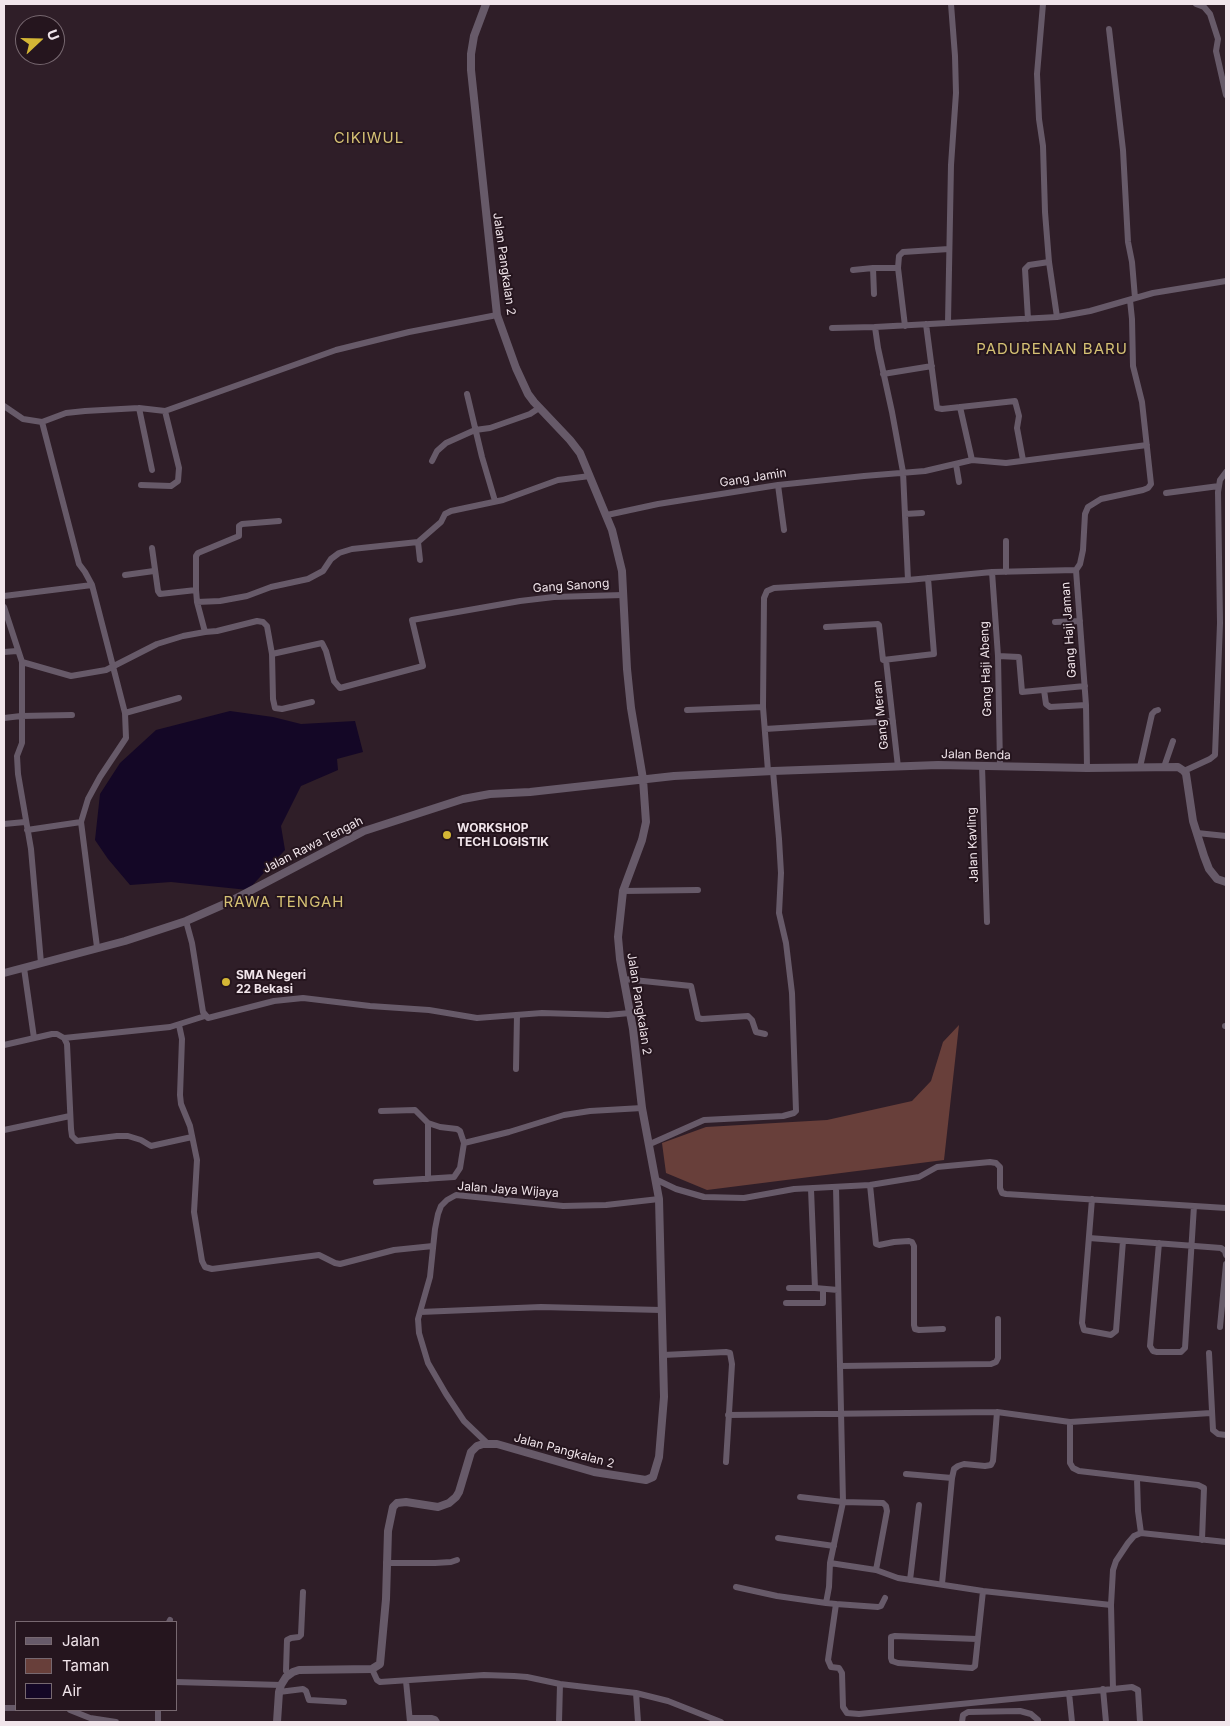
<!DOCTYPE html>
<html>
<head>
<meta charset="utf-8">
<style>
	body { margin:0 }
	#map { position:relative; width:1230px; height:1726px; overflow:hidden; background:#2f1e28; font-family:Inter,sans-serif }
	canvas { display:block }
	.frame { position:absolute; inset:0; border:5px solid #f1e5eb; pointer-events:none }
	.legend { position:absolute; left:15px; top:1621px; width:162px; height:90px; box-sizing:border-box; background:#25151e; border:1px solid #776870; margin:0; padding:6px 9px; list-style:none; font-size:15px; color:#f1e5eb }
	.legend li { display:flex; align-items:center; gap:10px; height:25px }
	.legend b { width:25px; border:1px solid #776870 }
	.north { position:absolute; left:15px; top:15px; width:50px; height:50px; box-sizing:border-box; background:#25151e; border:1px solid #776870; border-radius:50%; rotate:69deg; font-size:14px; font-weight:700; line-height:20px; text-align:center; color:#f1e5eb }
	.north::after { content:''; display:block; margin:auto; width:18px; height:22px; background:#d4b635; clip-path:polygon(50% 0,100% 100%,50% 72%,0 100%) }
</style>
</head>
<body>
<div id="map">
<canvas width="1230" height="1726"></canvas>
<div class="frame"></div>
<ul class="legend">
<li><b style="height:6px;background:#675a69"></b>Jalan</li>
<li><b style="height:14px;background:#683f3a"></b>Taman</li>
<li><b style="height:14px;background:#140726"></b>Air</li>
</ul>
<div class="north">U</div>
</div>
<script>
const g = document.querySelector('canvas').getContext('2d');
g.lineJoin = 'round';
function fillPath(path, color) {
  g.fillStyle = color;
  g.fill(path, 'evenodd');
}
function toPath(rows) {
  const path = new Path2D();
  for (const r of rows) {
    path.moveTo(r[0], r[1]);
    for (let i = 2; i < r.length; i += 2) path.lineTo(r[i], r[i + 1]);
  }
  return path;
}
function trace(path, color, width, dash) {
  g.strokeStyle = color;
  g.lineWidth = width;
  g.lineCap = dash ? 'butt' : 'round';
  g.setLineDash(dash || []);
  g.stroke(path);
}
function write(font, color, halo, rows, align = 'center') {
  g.font = font + ' Inter,sans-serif';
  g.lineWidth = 4;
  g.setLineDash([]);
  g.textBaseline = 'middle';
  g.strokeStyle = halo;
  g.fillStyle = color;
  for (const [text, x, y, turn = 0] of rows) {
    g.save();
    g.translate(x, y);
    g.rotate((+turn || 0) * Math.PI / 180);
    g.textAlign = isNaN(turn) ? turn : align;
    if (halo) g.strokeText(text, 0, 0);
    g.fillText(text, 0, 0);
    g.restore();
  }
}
const green = toPath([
	[959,1025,944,1160,707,1190,666,1173,662,1143,706,1127,827,1120,912,1101,931,1081,943,1042]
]);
const water = toPath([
	[230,711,273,717,301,724,355,721,363,752,337,759,338,770,301,786,281,826,285,850,248,890,171,882,130,885,108,859,95,840,100,794,120,763,156,730]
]);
const minor = toPath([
	[1043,4,1037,74,1039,119,1043,146,1045,212,1049,262,1057,317],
	[1196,4,1204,7,1210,14,1218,39,1216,51,1226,95],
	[1109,29,1123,150,1128,242,1132,262,1135,298],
	[898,268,899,256,903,252,949,249],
	[853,270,873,268],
	[874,294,873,268,898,268,905,326],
	[1028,319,1025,269,1029,265,1049,262],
	[948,322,951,165,956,93,955,56,951,4],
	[926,324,937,408,942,409,1015,401,1019,416,1017,428,1023,460],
	[832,328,875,327],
	[883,374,932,366],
	[467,394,482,457,495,501],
	[4,406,23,419,42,422,66,413,85,411,139,408,165,411,336,350,409,332,497,315],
	[960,407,972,460],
	[139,408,152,470],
	[42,422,79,564,85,572,92,585,125,713,126,738,100,777,88,799,81,822,97,947],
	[432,461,437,451,446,443,475,430,490,428,530,414,539,408],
	[956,464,959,482],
	[141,485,171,486,178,481,179,468,165,411],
	[778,485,784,530],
	[1166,493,1219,486],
	[905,514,922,513],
	[607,515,658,504,778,485,864,476,925,471,972,460,1006,463,1147,445],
	[418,542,420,560],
	[152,548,158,591,160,594,196,590,197,602],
	[992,572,998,656,1000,766],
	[1006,572,1006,541],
	[125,575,154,571],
	[908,580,992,572,1076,570],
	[196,590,196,556,198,553,239,536,239,526,242,524,279,521],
	[4,596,92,585],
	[4,607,22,662,22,743,17,756,18,774,31,849,41,963],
	[1055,622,1080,621],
	[826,627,878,624,879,625,883,660,934,654,928,578],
	[205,632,217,631,257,621,263,622,267,626,272,654,273,699,275,708,282,709,312,702],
	[4,652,17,651],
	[272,654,322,643,326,651,334,681,340,688,423,666,412,620,520,601,554,597,623,595],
	[998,656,1019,657,1022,692,1085,686],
	[886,660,898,767],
	[22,662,71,676,106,670,157,644,183,636,205,632,197,602,220,601,247,596,271,587,308,579,323,571,331,559,339,553,352,549,418,542,441,522,445,514,451,511,503,500,558,480,590,476],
	[1044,690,1046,704,1050,707,1086,705],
	[687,710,763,707],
	[125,713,179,698],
	[4,718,21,716,72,715],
	[765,729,893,721],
	[982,766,987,922],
	[1140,767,1152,714,1155,711,1158,710],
	[1164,767,1173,741],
	[1087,768,1086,705,1076,570,1080,564,1083,550,1085,514,1088,507,1101,499,1143,490,1148,488,1151,484,1142,402,1133,366,1132,319,1130,300],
	[768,771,763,707,764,598,767,591,774,588,908,580,903,472,892,412,878,348,875,327,1057,317,1090,311,1153,293,1226,281],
	[1184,771,1210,759,1215,755,1220,623,1218,492,1220,480,1226,472],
	[4,824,25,822],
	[27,830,81,822],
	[1197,833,1226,836],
	[623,891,698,890],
	[186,921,192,943,203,1012,208,1018,274,1001,303,998,370,1006,429,1010,477,1018,542,1013,608,1015,630,1013],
	[24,968,34,1038],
	[624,979,691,986,698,1018,702,1019,748,1016,752,1020,756,1032,765,1034],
	[179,1025,182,1039,180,1095,181,1104,190,1126,197,1160,194,1212,202,1261,205,1267,212,1269,319,1255,335,1263,340,1264,394,1250,433,1246],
	[1225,1026,1226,1026],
	[64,1038,170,1027,205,1016],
	[4,1045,52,1034,57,1034,64,1038,67,1044,71,1129,72,1136,77,1141,117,1136,128,1136,141,1140,151,1146,192,1137],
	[516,1069,517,1015],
	[381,1111,415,1110,428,1123,440,1127,457,1129,460,1131,464,1143],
	[428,1123,428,1179],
	[4,1130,70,1116],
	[650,1144,704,1120,783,1116,794,1113,796,1111,792,993,786,943,779,913,781,873,779,839,773,771],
	[655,1179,676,1189,704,1197,744,1198,794,1189,870,1185,919,1177,937,1167,990,1162,996,1163,1000,1167,1000,1188,1002,1193,1006,1194,1226,1208],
	[376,1182,454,1177,460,1168,464,1143,509,1132,564,1115,590,1111,642,1108],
	[870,1185,876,1244,879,1245,894,1242,909,1241,912,1242,914,1246,914,1325,915,1329,919,1330,943,1329],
	[836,1187,840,1366],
	[811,1189,815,1288,838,1290],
	[1092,1199,1082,1323,1084,1330,1111,1335,1116,1331,1123,1241],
	[1089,1238,1221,1248,1225,1251,1226,1255],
	[1159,1243,1150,1346,1153,1351,1157,1352,1181,1352,1185,1348,1194,1206],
	[789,1288,815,1288],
	[786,1303,823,1303,823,1290],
	[420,1312,541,1307,661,1310],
	[1220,1327,1226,1264],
	[1209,1353,1213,1430,1218,1434,1226,1435],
	[663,1355,726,1352,730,1353,732,1364,726,1462],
	[728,1415,997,1412,1070,1422,1211,1413],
	[1070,1422,1070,1463,1073,1468,1079,1471,1198,1485,1204,1488,1202,1540],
	[488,1444,464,1421,446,1394,428,1363,419,1333,418,1319,430,1277,435,1229,438,1214,441,1206,447,1200,456,1195,563,1206,606,1205,659,1199],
	[906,1474,952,1478,942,1584],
	[952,1478,954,1469,958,1466,964,1464,985,1466,991,1465,993,1461,997,1412],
	[1137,1479,1138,1511,1141,1533],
	[800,1497,843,1502,883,1503,886,1506,887,1511,876,1570],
	[778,1538,834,1546],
	[386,1563,435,1563,451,1562,457,1560],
	[830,1563,876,1570,898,1578,983,1591,1111,1605],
	[910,1580,919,1505],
	[736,1587,777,1596,826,1603,829,1587,830,1563,843,1502,840,1366,991,1364,996,1362,998,1358,998,1319],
	[826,1603,836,1604,828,1660,831,1667,839,1668,842,1673,843,1707,847,1713,859,1714,1113,1689,1111,1605,1113,1570,1116,1561,1128,1543,1134,1536,1141,1533,1226,1542],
	[836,1604,878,1607,881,1606,885,1598],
	[169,1622,170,1620],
	[977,1639,895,1636,891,1637,891,1658,892,1661,898,1663,972,1668,975,1666,983,1591],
	[372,1669,377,1680,380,1682,484,1675,514,1676,527,1677,560,1684,636,1693,668,1701,721,1722],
	[289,1674,286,1671,287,1640,291,1638,299,1637,301,1635,303,1592],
	[406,1681,410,1722],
	[176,1682,281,1685],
	[1103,1689,1106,1722],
	[1113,1689,1132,1687,1138,1690,1140,1722],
	[279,1692,303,1689,306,1691,309,1700,344,1702],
	[636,1693,638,1722],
	[1069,1693,1072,1722],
	[4,1708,16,1708],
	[70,1710,90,1718,116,1722],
	[410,1718,432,1718,435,1719,437,1722],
	[158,1722,158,1710],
	[559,1722,560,1684],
	[962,1722,963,1715,968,1712,1020,1711,1031,1714,1038,1720,1038,1722]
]);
const tertiary = toPath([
	[4,973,125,941,186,921,227,903,364,831,463,799,490,794,530,792,674,776,773,771,938,765,1087,768,1178,767,1184,771,1186,774,1193,821,1204,856,1209,869,1217,879,1226,882],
	[277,1722,279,1692,281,1685,286,1677,293,1672,299,1670,372,1669,380,1664,386,1599,388,1531,393,1507,397,1503,406,1502,438,1507,449,1503,456,1497,459,1492,471,1452,477,1446,483,1444,497,1444,594,1472,646,1480,653,1477,659,1457,664,1397,659,1199,642,1108,633,1029,620,959,618,937,623,891,642,840,646,822,643,779,631,708,627,669,622,571,612,530,580,453,570,440,534,402,528,394,516,368,497,315,471,70,471,54,474,36,486,4]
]);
const markers = [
	[447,835,5,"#d4b635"],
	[226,982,5,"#d4b635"]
];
const streetNames = [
	["Jalan Pangkalan 2",504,264,82],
	["Gang Jamin",753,478,-9],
	["Gang Sanong",571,586,-4],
	["Gang Haji Jaman",1069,630,-94],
	["Gang Haji Abeng",986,669,-92],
	["Gang Meran",881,715,-96],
	["Jalan Benda",976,755,1],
	["Jalan Rawa Tengah",313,845,-27],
	["Jalan Kavling",973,845,-92],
	["Jalan Pangkalan 2",639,1004,81],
	["Jalan Jaya Wijaya",508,1190,4],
	["Jalan Pangkalan 2",564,1451,15]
];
const poiNames = [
	["WORKSHOP",457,828],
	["TECH LOGISTIK",457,842],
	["SMA Negeri",236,975],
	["22 Bekasi",236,989]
];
const quarterNames = [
	["CIKIWUL",369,138],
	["PADURENAN BARU",1052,349],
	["RAWA TENGAH",284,902]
];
fillPath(green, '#683f3a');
fillPath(water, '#140726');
trace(minor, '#675a69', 6);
trace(tertiary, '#675a69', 8);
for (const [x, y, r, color] of markers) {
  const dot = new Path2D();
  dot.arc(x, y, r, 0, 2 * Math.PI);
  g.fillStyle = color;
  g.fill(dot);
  trace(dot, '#25151e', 2);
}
write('12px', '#f1e5eb', '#25151e', streetNames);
write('bold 12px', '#f1e5eb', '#25151e', poiNames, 'left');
g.letterSpacing = '1px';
write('15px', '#d5c174', '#25151e', quarterNames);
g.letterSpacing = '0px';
</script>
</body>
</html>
